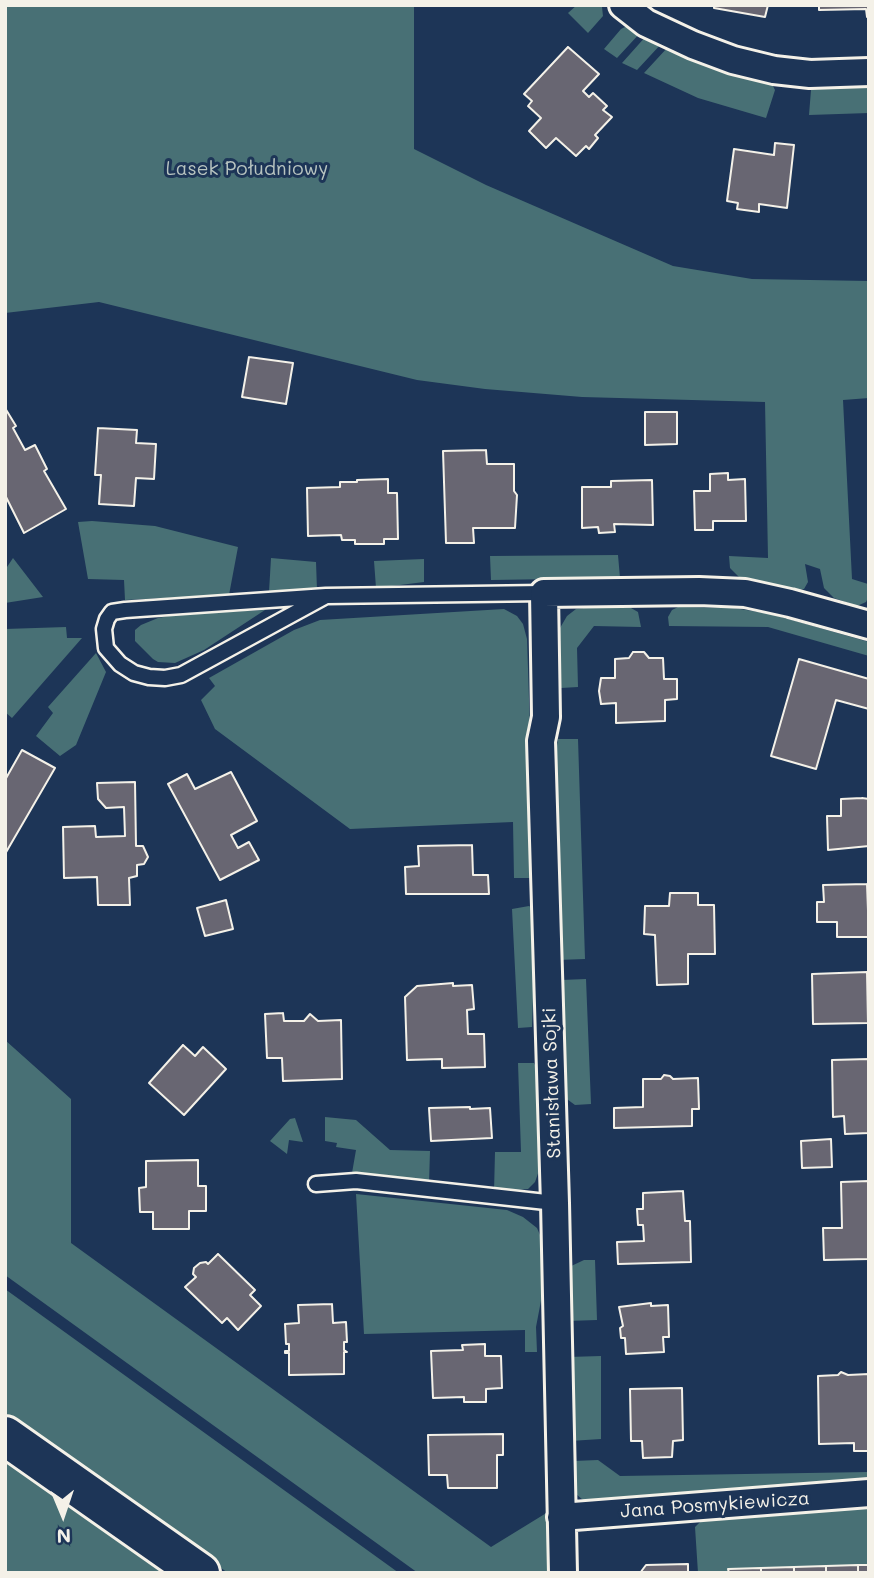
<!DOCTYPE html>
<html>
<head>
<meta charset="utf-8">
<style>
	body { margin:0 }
	#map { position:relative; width:874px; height:1578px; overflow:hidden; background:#1d3557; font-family:Mali,sans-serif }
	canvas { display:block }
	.frame { position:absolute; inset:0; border:7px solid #f4f1e8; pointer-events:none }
	.north { position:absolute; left:28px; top:1480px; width:70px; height:70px; -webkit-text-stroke:5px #1d3557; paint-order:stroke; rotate:178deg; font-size:19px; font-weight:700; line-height:28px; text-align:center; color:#f4f1e8 }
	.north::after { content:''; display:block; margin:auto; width:24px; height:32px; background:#f4f1e8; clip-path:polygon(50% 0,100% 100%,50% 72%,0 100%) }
</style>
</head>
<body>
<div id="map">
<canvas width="874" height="1578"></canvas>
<div class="frame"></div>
<div class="north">N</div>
</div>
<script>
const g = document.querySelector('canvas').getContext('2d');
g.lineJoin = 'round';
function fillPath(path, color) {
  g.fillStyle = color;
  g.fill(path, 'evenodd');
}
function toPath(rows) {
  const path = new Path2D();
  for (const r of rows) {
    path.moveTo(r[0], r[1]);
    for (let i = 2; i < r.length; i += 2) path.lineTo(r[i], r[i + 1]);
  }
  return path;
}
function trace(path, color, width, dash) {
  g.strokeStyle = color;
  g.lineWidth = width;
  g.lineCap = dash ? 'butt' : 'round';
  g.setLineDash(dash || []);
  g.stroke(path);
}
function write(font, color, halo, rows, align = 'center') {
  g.font = font + ' Mali,sans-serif';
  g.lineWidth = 6;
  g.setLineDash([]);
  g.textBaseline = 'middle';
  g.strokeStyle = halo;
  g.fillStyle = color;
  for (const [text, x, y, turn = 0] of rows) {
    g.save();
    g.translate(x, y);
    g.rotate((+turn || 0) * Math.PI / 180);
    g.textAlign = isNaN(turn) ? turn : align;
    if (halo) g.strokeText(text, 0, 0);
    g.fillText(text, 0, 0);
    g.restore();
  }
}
const green = toPath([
	[5,5,414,5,414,149,486,185,673,266,752,279,869,281,869,398,843,400,852,579,868,584,869,595,866,602,857,606,834,598,824,588,820,569,805,564,808,582,804,589,800,590,764,582,741,579,730,568,729,556,768,558,765,402,582,397,485,389,417,380,99,302,5,313],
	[577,5,602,7,603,16,588,33,568,13],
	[629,25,641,32,617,58,604,49,621,29],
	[647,35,662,43,637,70,622,63],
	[668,47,770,80,775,90,766,118,698,98,644,73],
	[869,83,869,113,809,115,811,90,816,85],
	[92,521,155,526,238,547,229,595,125,600,124,580,88,579,78,522],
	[618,555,620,578,491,580,490,556],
	[13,558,43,597,5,603,5,570],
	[271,558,316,562,317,590,269,592],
	[424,559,424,582,376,588,374,561],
	[591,607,631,608,638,612,641,627,594,626,577,648,578,687,561,688,560,628,567,616,576,609],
	[678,607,734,608,771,614,869,642,869,656,768,627,669,626,668,617,672,610],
	[504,609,517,616,523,624,527,639,535,878,514,878,513,822,350,829,215,729,201,700,215,686,209,678,294,630,320,620],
	[265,610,204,650,175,663,158,662,153,659,135,641,135,630,141,625,158,618,179,614],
	[66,627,67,638,82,638,12,718,5,712,5,629],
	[96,653,106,672,76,745,60,756,36,736,53,713,48,707],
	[558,739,578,739,585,959,557,960,551,784],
	[529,906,536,910,532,1027,518,1028,512,909],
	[586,979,591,1104,575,1105,560,1094,561,980],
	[5,1040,71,1099,71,1243,491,1547,548,1512,550,1573,418,1573,5,1275],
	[518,1063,534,1063,542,1079,542,1162,535,1182,528,1189,494,1192,495,1152,521,1152],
	[325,1117,356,1120,390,1150,430,1151,429,1184,384,1181,352,1173,356,1150,336,1147,337,1143,325,1141],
	[295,1118,303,1142,289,1140,287,1154,270,1141,290,1119],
	[356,1194,507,1210,523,1217,537,1228,543,1242,544,1285,536,1327,537,1352,525,1352,525,1330,364,1334],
	[584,1260,595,1260,597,1320,567,1321,567,1268],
	[5,1289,399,1573,228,1573,5,1413],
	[601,1356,601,1439,570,1441,568,1357],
	[5,1454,168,1573,5,1573],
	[598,1460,620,1476,869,1472,869,1483,596,1505,597,1501,583,1500,576,1494,572,1473,573,1461],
	[869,1506,869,1565,729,1569,729,1573,698,1573,695,1527,702,1520]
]);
const building = toPath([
	[714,5,768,5,765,17,714,8,714,5],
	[819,5,869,5,869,17,867,17,866,9,819,10,819,5],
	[568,47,599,74,583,91,589,97,593,93,607,106,603,110,612,117,595,135,598,138,589,149,586,146,576,156,556,138,546,148,529,131,541,118,528,106,532,101,524,94,568,47],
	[775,143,794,145,787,208,759,204,759,212,737,209,738,203,727,201,734,149,774,155,775,143],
	[249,357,293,363,286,404,242,397,249,357],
	[5,408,16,426,13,428,25,450,35,445,47,469,44,471,66,509,24,533,5,495,5,408],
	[645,412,677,412,677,444,645,445,645,412],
	[98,428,137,430,136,443,156,444,154,479,136,478,134,506,99,504,101,475,95,475,98,428],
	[486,450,487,464,514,464,514,491,517,495,515,528,473,528,474,543,446,543,443,451,486,450],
	[728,473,728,480,745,479,746,521,713,521,713,530,695,530,694,491,710,491,710,474,728,473],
	[388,479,388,493,397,493,398,539,384,539,384,544,355,544,355,540,342,540,341,535,308,536,307,488,340,487,340,482,357,482,357,480,388,479],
	[652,480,653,525,614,524,615,532,599,533,598,527,582,528,582,487,611,487,611,481,652,480],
	[633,652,644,652,649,658,663,658,664,679,677,679,677,699,665,700,665,721,616,723,616,703,601,704,599,691,601,678,615,678,615,659,629,658,633,652],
	[799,659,869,679,869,709,836,700,816,769,771,756,799,659],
	[22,750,55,768,5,854,5,780,22,750],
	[231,772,257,821,231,835,238,848,249,842,259,860,220,880,168,784,187,774,195,789,231,772],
	[135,782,136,846,143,846,148,857,144,864,137,865,137,876,129,878,130,905,98,905,97,877,64,878,63,827,95,826,96,837,125,836,124,807,106,808,98,799,97,783,135,782],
	[862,798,869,799,869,846,828,850,827,816,841,816,841,799,862,798],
	[472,845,473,875,488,875,489,894,406,894,405,867,419,866,418,846,472,845],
	[867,884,869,937,837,937,837,922,817,922,817,902,824,902,823,885,867,884],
	[670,893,698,893,698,905,714,905,715,954,688,954,688,984,657,985,655,935,644,934,645,906,669,906,670,893],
	[226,900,233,929,205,936,197,908,226,900],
	[867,972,868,1023,813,1024,812,974,867,972],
	[453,983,453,986,472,985,474,1009,467,1010,468,1034,484,1034,485,1067,442,1068,442,1059,407,1060,405,997,417,986,453,983],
	[283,1013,284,1021,304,1021,310,1014,318,1021,341,1020,342,1079,283,1081,282,1058,267,1058,265,1014,283,1013],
	[183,1045,195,1056,203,1047,226,1069,184,1115,149,1083,183,1045],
	[869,1059,869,1133,845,1134,844,1116,833,1117,832,1060,869,1059],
	[664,1075,670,1076,673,1079,698,1078,699,1109,692,1109,692,1126,614,1128,614,1108,643,1107,643,1079,661,1079,664,1075],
	[470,1107,470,1109,490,1108,492,1138,431,1141,429,1108,470,1107],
	[831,1139,832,1167,802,1168,801,1141,831,1139],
	[198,1160,198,1186,206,1186,206,1211,189,1211,189,1229,153,1229,153,1212,140,1212,139,1188,146,1187,146,1161,198,1160],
	[869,1181,869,1259,824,1260,823,1228,842,1228,841,1182,869,1181],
	[683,1191,685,1221,690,1221,691,1262,618,1264,617,1242,644,1241,643,1225,638,1225,637,1209,643,1209,643,1193,683,1191],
	[218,1254,255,1290,250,1295,261,1306,238,1330,227,1318,222,1323,185,1287,196,1277,193,1274,194,1268,200,1263,206,1262,208,1264,218,1254],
	[651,1303,651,1306,668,1305,669,1337,663,1337,664,1352,626,1354,625,1338,621,1338,620,1328,623,1326,619,1307,651,1303],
	[332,1304,333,1323,346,1322,347,1342,344,1342,344,1350,347,1352,344,1352,344,1374,289,1375,289,1353,285,1353,285,1351,289,1351,289,1344,286,1344,285,1324,299,1323,298,1305,332,1304],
	[485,1344,485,1356,501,1356,502,1388,486,1389,486,1402,464,1402,464,1397,433,1398,431,1351,463,1350,462,1345,485,1344],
	[841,1372,848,1375,869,1374,869,1451,854,1451,854,1443,819,1444,818,1376,838,1375,841,1372],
	[682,1388,683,1440,673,1441,672,1457,643,1458,642,1441,631,1441,630,1389,682,1388],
	[503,1434,503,1455,497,1455,497,1488,448,1488,447,1475,429,1475,428,1435,503,1434],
	[688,1564,688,1573,640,1573,646,1565,688,1564],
	[858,1565,858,1573,826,1573,826,1566,858,1565],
	[858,1565,869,1565,869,1573,858,1573,858,1565],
	[826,1566,826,1573,794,1573,794,1567,826,1566],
	[794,1567,794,1573,761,1573,761,1568,794,1567],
	[761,1568,761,1573,729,1573,728,1569,761,1568]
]);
const lane = toPath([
	[326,596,181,675,165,678,149,677,134,673,120,664,106,648,104,629,107,619,112,612,125,610,326,596,544,593],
	[316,1184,356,1181,555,1203]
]);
const street = toPath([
	[623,5,646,23,693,45,733,60,774,70,810,74,869,72],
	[561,1517,869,1493],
	[563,1573,555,1203,541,741,546,717,544,593,699,591,745,593,790,603,869,625]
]);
const secondary = toPath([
	[5,1436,200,1573]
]);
const parkNames = [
	["Lasek Południowy",247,169]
];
const streetNames = [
	["Stanisława Sojki",552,1083,-92],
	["Jana Posmykiewicza",715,1505,-4]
];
fillPath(green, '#487075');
fillPath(building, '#686672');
trace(building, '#f4f1e8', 2);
trace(lane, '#f4f1e8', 19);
trace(street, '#f4f1e8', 32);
trace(secondary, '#f4f1e8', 44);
trace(lane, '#1d3557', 14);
trace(street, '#1d3557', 26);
trace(secondary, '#1d3557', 38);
write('19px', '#b8c4c0', '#1d3557', parkNames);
write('19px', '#f4f1e8', '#1d3557', streetNames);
</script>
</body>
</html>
